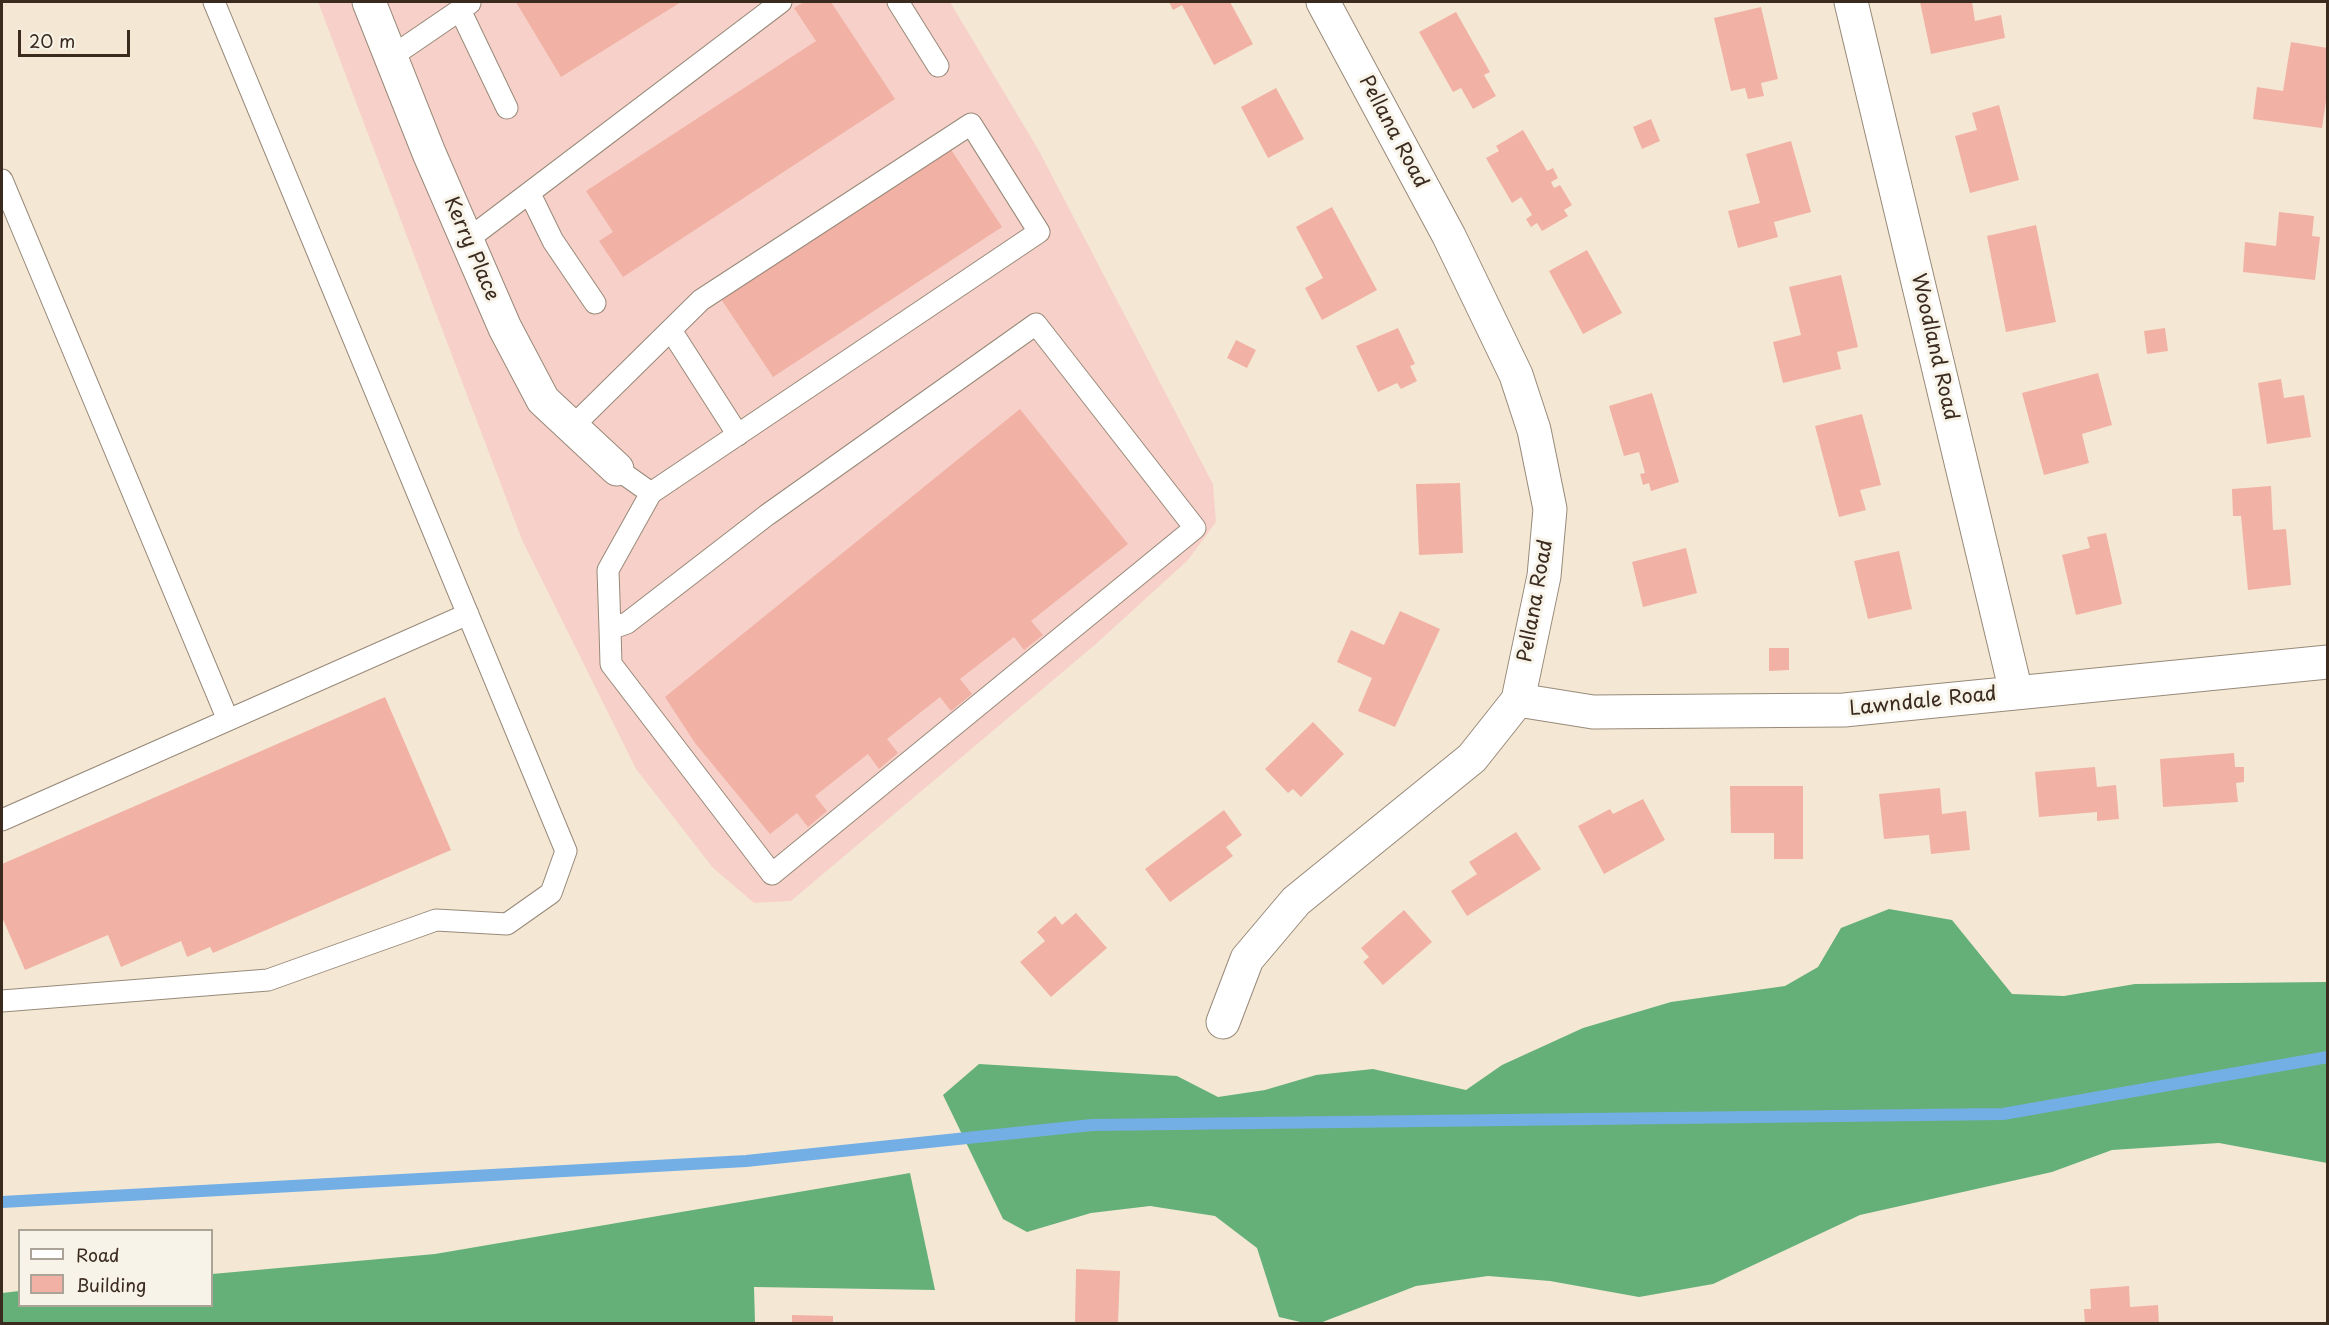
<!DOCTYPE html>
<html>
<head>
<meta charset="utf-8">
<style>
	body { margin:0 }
	#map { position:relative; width:2329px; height:1325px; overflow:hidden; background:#f4e8d4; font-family:"Playpen Sans",sans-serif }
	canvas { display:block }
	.frame { position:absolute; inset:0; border:3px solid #3b2a1e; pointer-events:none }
	.legend { position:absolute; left:18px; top:1229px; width:195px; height:78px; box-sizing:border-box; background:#f7f3e8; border:2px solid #aca397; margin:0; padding:8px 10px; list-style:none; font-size:18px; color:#3b2a1e }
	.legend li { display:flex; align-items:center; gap:12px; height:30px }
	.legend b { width:30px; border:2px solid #aca397 }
	.scale { position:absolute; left:18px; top:30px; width:112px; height:27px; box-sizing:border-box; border:3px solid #3b2a1e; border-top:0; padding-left:8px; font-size:18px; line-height:21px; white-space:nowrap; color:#3b2a1e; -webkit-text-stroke:4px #f7f3e8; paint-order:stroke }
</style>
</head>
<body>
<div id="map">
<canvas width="2329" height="1325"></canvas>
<div class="frame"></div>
<ul class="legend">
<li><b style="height:8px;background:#fff"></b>Road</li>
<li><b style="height:16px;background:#f1b1a5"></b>Building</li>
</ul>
<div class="scale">20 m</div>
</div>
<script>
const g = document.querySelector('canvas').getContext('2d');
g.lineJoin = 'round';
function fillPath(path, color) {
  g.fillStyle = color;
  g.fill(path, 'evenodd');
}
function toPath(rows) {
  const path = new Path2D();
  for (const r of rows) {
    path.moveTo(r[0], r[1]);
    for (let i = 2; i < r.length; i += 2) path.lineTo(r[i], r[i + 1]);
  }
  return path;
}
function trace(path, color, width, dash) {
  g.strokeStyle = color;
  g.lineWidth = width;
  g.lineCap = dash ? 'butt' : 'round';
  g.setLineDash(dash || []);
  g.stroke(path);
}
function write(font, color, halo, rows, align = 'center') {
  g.font = font + ' "Playpen Sans",sans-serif';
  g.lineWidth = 6;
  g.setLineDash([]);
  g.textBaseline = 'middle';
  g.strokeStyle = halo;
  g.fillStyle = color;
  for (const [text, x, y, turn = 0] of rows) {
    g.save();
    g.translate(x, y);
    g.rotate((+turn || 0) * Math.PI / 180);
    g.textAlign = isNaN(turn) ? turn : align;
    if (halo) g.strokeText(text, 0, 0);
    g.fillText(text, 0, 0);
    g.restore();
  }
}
const built = toPath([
	[318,2,950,2,1038,149,1213,484,1216,522,1188,560,1096,644,791,901,754,903,713,868,636,769,522,540]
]);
const forest = toPath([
	[1889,909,1952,920,2012,994,2064,996,2135,984,2327,982,2327,1163,2219,1143,2112,1150,2052,1172,1860,1215,1713,1284,1639,1297,1550,1281,1488,1276,1416,1286,1320,1323,1309,1324,1279,1317,1257,1248,1215,1216,1150,1206,1091,1213,1027,1232,1003,1219,943,1095,979,1064,1177,1076,1218,1097,1265,1090,1316,1075,1373,1069,1466,1090,1502,1065,1583,1028,1671,1002,1785,986,1818,967,1841,928],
	[910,1173,935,1290,754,1287,755,1323,2,1323,2,1293,19,1291,20,1306,212,1306,212,1274,435,1254]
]);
const stream = toPath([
	[2,1202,746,1161,1092,1125,2003,1114,2328,1057]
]);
const building = toPath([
	[516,2,681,2,561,77],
	[804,2,831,2,895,99,623,277,599,241,613,232,586,191,816,41,794,8],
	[1169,2,1230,2,1253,44,1214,65,1182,5,1173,10],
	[1920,2,1972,2,1975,21,2001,15,2005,38,1931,54],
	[1761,7,1778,79,1761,83,1764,96,1748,99,1745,88,1731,91,1714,18],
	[1456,12,1490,72,1484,75,1496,96,1473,109,1461,88,1453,92,1419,32],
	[2291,42,2328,48,2328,88,2322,128,2253,119,2257,87,2283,91],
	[1276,88,1304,139,1268,158,1241,107],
	[1999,105,2019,180,1970,193,1955,136,1977,130,1972,113],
	[1651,119,1660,141,1642,149,1633,127],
	[1523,130,1547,171,1553,168,1558,178,1551,182,1554,188,1560,185,1572,205,1564,210,1568,216,1542,231,1537,223,1531,227,1526,219,1532,215,1521,197,1512,203,1486,158,1499,151,1496,146],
	[1791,141,1811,212,1774,222,1778,237,1738,248,1728,211,1760,203,1746,154],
	[950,148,1002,227,773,377,721,299],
	[1332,207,1377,290,1322,320,1305,288,1323,278,1296,227],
	[2279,212,2314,216,2312,236,2320,237,2315,280,2243,272,2245,242,2276,246],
	[2036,225,2056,322,2006,332,1987,236],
	[1587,250,1622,313,1583,334,1549,271],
	[1841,275,1858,347,1837,352,1841,369,1783,383,1773,342,1801,335,1789,287],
	[1398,328,1415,364,1410,366,1417,381,1401,389,1397,383,1378,392,1356,346],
	[2165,328,2168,351,2147,354,2144,331],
	[1236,340,1256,350,1247,368,1227,358],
	[2098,373,2112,425,2082,434,2089,463,2044,475,2022,393],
	[2281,379,2284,398,2304,395,2311,437,2267,444,2258,383],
	[1652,393,1679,482,1651,491,1649,483,1643,485,1640,474,1645,473,1639,452,1624,456,1609,406],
	[1020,409,1128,544,1031,621,1043,635,1024,650,1014,637,960,679,972,694,951,711,940,697,887,739,898,753,879,769,868,754,815,796,827,811,808,827,797,813,770,834,695,743,665,697],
	[1862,414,1881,485,1860,490,1866,510,1839,517,1815,426],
	[1460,483,1463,553,1419,555,1416,484],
	[2271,486,2273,530,2286,529,2291,585,2248,590,2241,516,2233,516,2232,489],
	[2106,533,2122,604,2076,615,2062,555,2090,548,2087,537],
	[1686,548,1697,593,1643,607,1632,562],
	[1899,551,1912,609,1868,619,1854,561],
	[1400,611,1440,629,1395,727,1358,711,1372,678,1337,662,1351,630,1384,645],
	[1769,648,1789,648,1789,670,1769,671],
	[385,697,451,850,213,953,210,947,187,957,181,941,121,967,108,935,25,970,2,917,2,864],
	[1313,722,1344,754,1301,797,1293,789,1288,793,1265,769],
	[2234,753,2235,767,2244,767,2244,782,2236,783,2238,802,2163,807,2160,759],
	[2095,767,2097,787,2116,785,2119,819,2097,821,2097,812,2039,817,2035,772],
	[1730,786,1803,786,1803,859,1774,859,1774,833,1731,833],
	[1940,788,1942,814,1966,811,1970,850,1931,854,1929,835,1884,839,1879,794],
	[1643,799,1665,840,1604,874,1578,826,1610,809,1613,814],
	[1224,810,1242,835,1226,847,1233,856,1170,902,1145,869],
	[1516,832,1541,869,1467,916,1451,891,1477,874,1469,862],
	[1404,910,1432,942,1383,985,1363,962,1369,957,1361,948],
	[1076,913,1107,948,1051,997,1020,962,1045,941,1037,932,1055,916,1062,925],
	[1076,1269,1120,1271,1118,1324,1075,1324],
	[2129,1286,2130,1307,2158,1305,2159,1324,2085,1324,2084,1309,2091,1309,2090,1289],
	[792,1315,833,1316,833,1324,792,1324]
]);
const lane = toPath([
	[898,2,938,66],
	[460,10,507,108],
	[391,57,470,3],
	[2,180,228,720],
	[530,194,553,241,595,303],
	[467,240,781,2],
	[672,332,738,435],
	[572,427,701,300,971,124,1039,232,651,493],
	[610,629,627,623,767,515,1036,324,1195,528,772,874,611,664,610,629,608,570,651,493,617,469],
	[2,820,468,614],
	[2,1001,268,980,436,920,507,924,551,893,566,851,214,2]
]);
const street = toPath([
	[369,2,429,153,505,328,543,400,617,469],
	[1851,2,2016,692],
	[1518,700,1593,712,1844,710,2328,662],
	[1223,1022,1247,959,1296,901,1472,758,1518,700,1544,576,1550,509,1534,430,1516,375,1449,236,1323,2]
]);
const streetNames = [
	["Pellana Road",1393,132,62],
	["Kerry Place",471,249,67],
	["Woodland Road",1934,347,77],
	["Pellana Road",1536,601,-80],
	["Lawndale Road",1923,702,-6]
];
fillPath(built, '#f7d1c9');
fillPath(forest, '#65b079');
trace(stream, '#73afe5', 12);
fillPath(building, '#f1b1a5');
trace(lane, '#988979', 23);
trace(street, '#988979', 35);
trace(lane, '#fff', 21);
trace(street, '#fff', 33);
write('20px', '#3b2a1e', '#f7f3e8', streetNames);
</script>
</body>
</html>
